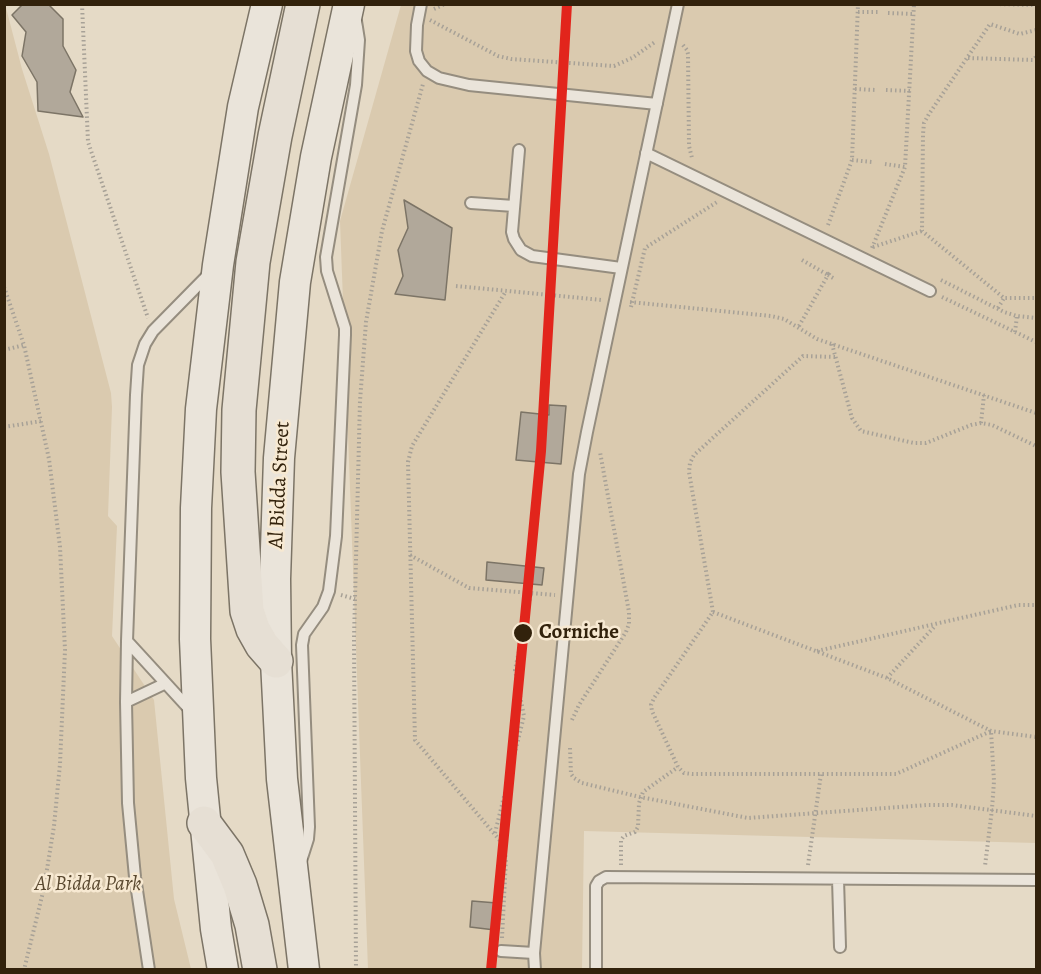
<!DOCTYPE html>
<html>
<head>
<meta charset="utf-8">
<style>
	body { margin:0 }
	#map { position:relative; width:1041px; height:974px; overflow:hidden; background:#e5dac6; font-family:Alegreya,serif }
	canvas { display:block }
	.frame { position:absolute; inset:0; border:6px solid #32220c; pointer-events:none }
</style>
</head>
<body>
<div id="map">
<canvas width="1041" height="974"></canvas>
<div class="frame"></div>
</div>
<script>
const g = document.querySelector('canvas').getContext('2d');
g.lineJoin = 'round';
function fillPath(path, color) {
  g.fillStyle = color;
  g.fill(path, 'evenodd');
}
function toPath(rows) {
  const path = new Path2D();
  for (const r of rows) {
    path.moveTo(r[0], r[1]);
    for (let i = 2; i < r.length; i += 2) path.lineTo(r[i], r[i + 1]);
  }
  return path;
}
function trace(path, color, width, dash) {
  g.strokeStyle = color;
  g.lineWidth = width;
  g.lineCap = dash ? 'butt' : 'round';
  g.setLineDash(dash || []);
  g.stroke(path);
}
function write(font, color, halo, rows, align = 'center') {
  g.font = font + ' Alegreya,serif';
  g.lineWidth = 5;
  g.setLineDash([]);
  g.textBaseline = 'middle';
  g.strokeStyle = halo;
  g.fillStyle = color;
  for (const [text, x, y, turn = 0] of rows) {
    g.save();
    g.translate(x, y);
    g.rotate((+turn || 0) * Math.PI / 180);
    g.textAlign = isNaN(turn) ? turn : align;
    if (halo) g.strokeText(text, 0, 0);
    g.fillText(text, 0, 0);
    g.restore();
  }
}
const green = toPath([
	[5,4,22,69,49,154,111,393,112,407,108,516,117,526,112,636,154,700,174,899,191,969,5,970],
	[401,5,1036,5,1036,843,584,831,582,969,368,969,340,221]
]);
const building = toPath([
	[23,4,48,4,63,19,63,46,76,70,70,92,83,117,38,111,37,82,22,56,26,32,12,15,23,4],
	[404,200,452,228,445,300,395,294,403,276,398,250,408,228,404,200],
	[549,405,566,406,561,464,516,460,521,412,549,415,549,405],
	[487,562,544,568,542,585,486,580,487,562],
	[472,901,497,903,495,930,470,927,472,901]
]);
const path = toPath([
	[82,4,88,142,148,318],
	[995,4,1036,5],
	[434,9,445,4],
	[858,12,879,12],
	[888,13,913,14],
	[430,20,498,56,511,59,614,66,632,58,655,42],
	[1036,30,1020,34,990,24,929,114,924,123,923,134,922,231,1004,298,1036,298],
	[683,45,687,50,688,54,689,146,692,158],
	[968,58,1033,60,1036,57],
	[855,89,876,90],
	[886,90,910,91],
	[852,160,872,162],
	[885,164,905,167],
	[828,225,852,160,858,4],
	[873,247,922,231],
	[872,248,905,167,914,4],
	[802,260,828,275,830,272],
	[941,280,1004,312,1017,316,1036,318],
	[456,286,602,300],
	[4,287,24,345,49,459,60,547,65,650,60,764,54,826,44,888,24,970],
	[942,297,1036,342],
	[630,302,771,316,784,319,817,339,1036,413],
	[631,307,645,248,717,202],
	[998,308,1004,298],
	[799,326,828,275,835,279],
	[1015,332,1017,316],
	[832,344,852,418,861,431,914,443,926,443,971,425,981,423,992,425,1036,446],
	[4,350,24,345],
	[835,357,803,356,694,455,690,463,689,472,713,612,654,698,651,705,652,711,678,767,684,773,692,774,896,774,991,731,994,781,992,809,985,866],
	[981,423,984,395],
	[4,427,42,421],
	[410,555,469,588,555,595],
	[341,595,355,599],
	[713,612,887,678,991,731,1036,737],
	[817,651,1018,605,1036,605],
	[887,678,935,626],
	[572,720,579,705,626,632,629,624,629,612,600,452],
	[570,748,571,774,574,778,582,783,640,797,748,818,927,805,952,805,1036,816],
	[495,833,524,716,515,670,531,593],
	[621,865,621,840,624,836,635,832,638,827,639,803,643,792,678,767],
	[808,865,821,774],
	[502,938,506,858,502,843,415,740,408,462,412,446,506,291],
	[356,970,354,638,360,401,366,322,382,231,423,84]
]);
const service = toPath([
	[421,4,417,25,416,51,419,61,427,71,439,78,469,85,657,104],
	[519,150,512,232,514,239,521,250,532,256,621,268],
	[646,153,930,291],
	[471,203,514,206],
	[127,641,126,702,128,803,135,877,149,970],
	[126,702,164,684],
	[193,713,127,641,136,395,138,365,145,344,153,331,211,272],
	[301,861,308,839,309,827,302,645,304,634,323,607,329,591,336,536,345,335,345,328,327,271,326,257,356,85,359,40,356,21],
	[838,879,840,947],
	[501,951,534,953],
	[535,970,534,953,579,474,587,432,678,4],
	[596,970,596,886,599,881,606,877,1036,880]
]);
const secondary = toPath([
	[223,970,216,929,201,778,195,639,196,508,201,409,218,265,243,107,267,4],
	[304,970,282,779,276,661,275,579,279,458,295,282,316,157,349,4]
]);
const primary = toPath([
	[276,661,262,645,253,629,247,611,238,472,239,410,253,262,275,136,303,4],
	[204,823,227,854,240,885,252,925,260,970]
]);
const metro1 = toPath([
	[491,970,541,451,567,4]
]);
const markers = [
	[523,633,10,"#32220c"]
];
const streetNames = [
	["Al Bidda Street",280,485,-87]
];
const stopNames = [
	["Corniche",539,633]
];
const parkNames = [
	["Al Bidda Park",88,885]
];
fillPath(green, '#dacaaf');
fillPath(building, '#b1a89a');
trace(building, '#7c7466', 1.5);
trace(service, '#958d7f', 14);
trace(secondary, '#7c7466', 33);
trace(primary, '#7c7466', 36);
trace(path, '#a7a197', 4, [1.5, 3]);
trace(service, '#eae4da', 10);
trace(secondary, '#eae4da', 30);
trace(primary, '#e6dfd4', 33);
trace(metro1, '#e2251c', 10);
for (const [x, y, r, color] of markers) {
  const dot = new Path2D();
  dot.arc(x, y, r, 0, 2 * Math.PI);
  g.fillStyle = color;
  g.fill(dot);
  trace(dot, '#f7e9d2', 2);
}
write('21px', '#32220c', '#f7e9d2', streetNames);
write('bold 21px', '#32220c', '#f7e9d2', stopNames, 'left');
write('italic 21px', '#5a4930', '#f7e9d2', parkNames);
</script>
</body>
</html>
